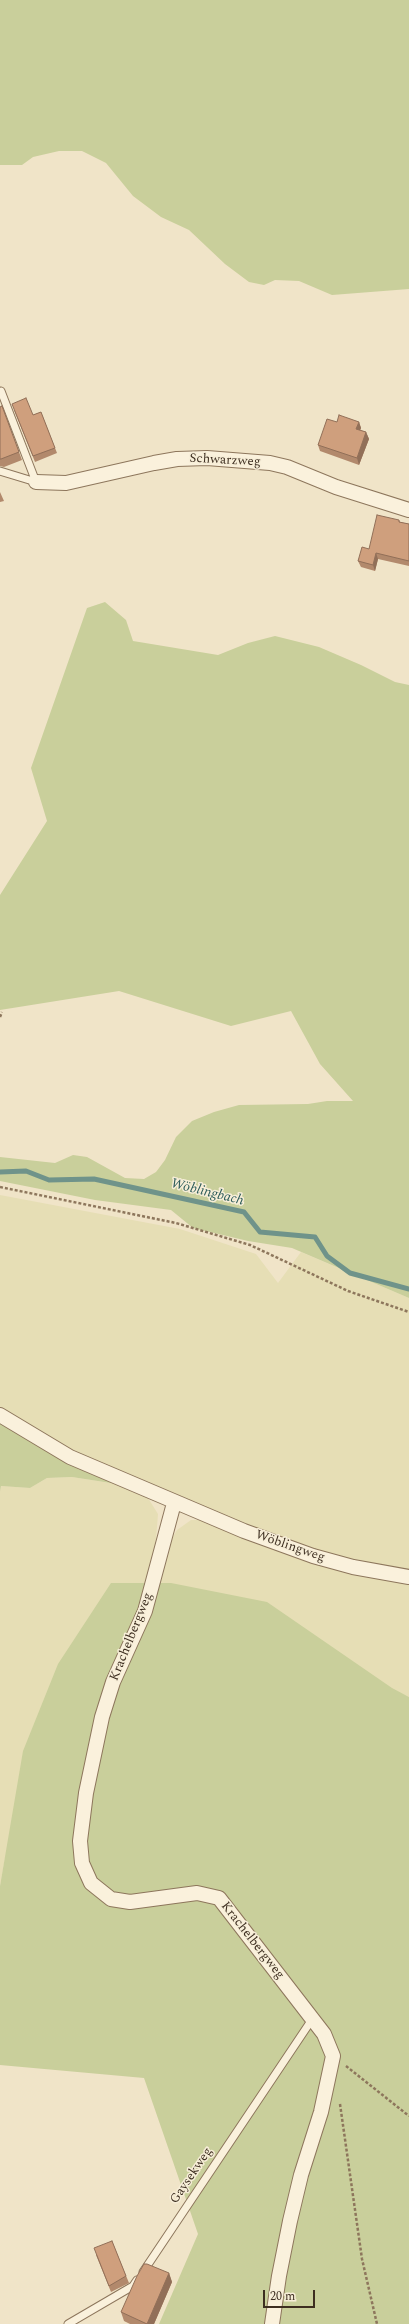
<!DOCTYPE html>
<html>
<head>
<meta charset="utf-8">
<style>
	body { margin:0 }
	#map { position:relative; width:409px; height:2324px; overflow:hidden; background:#f0e4c8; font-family:Spectral,serif }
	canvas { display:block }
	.scale { position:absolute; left:263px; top:2290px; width:52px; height:18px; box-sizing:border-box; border:2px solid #3d2e20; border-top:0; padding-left:5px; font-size:12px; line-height:14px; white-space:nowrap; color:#3d2e20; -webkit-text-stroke:3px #f7eed8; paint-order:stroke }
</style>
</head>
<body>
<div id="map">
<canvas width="409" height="2324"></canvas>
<div class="scale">20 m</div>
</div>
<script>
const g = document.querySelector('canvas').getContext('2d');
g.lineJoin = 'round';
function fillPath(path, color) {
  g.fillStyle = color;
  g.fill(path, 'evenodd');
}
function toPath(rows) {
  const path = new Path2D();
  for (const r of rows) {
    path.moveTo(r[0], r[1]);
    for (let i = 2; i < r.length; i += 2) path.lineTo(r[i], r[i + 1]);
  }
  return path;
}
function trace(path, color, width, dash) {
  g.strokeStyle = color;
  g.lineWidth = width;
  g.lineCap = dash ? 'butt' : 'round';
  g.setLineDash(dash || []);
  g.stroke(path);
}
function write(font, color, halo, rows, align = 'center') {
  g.font = font + ' Spectral,serif';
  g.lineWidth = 3;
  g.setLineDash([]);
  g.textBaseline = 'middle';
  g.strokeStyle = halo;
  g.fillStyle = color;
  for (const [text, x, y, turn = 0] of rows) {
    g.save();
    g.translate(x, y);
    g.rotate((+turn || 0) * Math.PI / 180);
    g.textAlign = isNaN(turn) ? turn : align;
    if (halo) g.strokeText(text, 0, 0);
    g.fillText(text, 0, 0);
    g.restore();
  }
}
const farmland = toPath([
	[0,1195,180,1229,256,1254,278,1283,301,1252,409,1298,409,1571,355,1561,315,1550,247,1525,72,1452,0,1408],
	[72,1477,117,1484,148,1498,158,1514,156,1539,146,1583,5,1858,0,1886,0,1492,1,1486,30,1488,47,1478],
	[191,1520,199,1520,409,1583,409,1697,160,1583,171,1540,177,1530]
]);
const green = toPath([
	[0,0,409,0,409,289,332,295,299,281,275,280,264,285,249,282,225,264,189,230,161,217,133,196,106,163,82,151,59,151,33,157,22,165,0,165],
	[105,602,126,620,133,641,218,655,248,643,275,636,319,647,361,665,395,682,409,685,409,1298,292,1248,248,1241,193,1228,171,1210,95,1200,0,1181,0,1157,55,1163,73,1155,87,1157,125,1178,144,1179,156,1172,165,1160,176,1137,192,1121,214,1112,239,1105,308,1104,327,1101,353,1101,320,1064,291,1011,231,1026,119,991,0,1010,0,895,47,821,31,768,87,608],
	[0,1422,33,1443,117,1484,72,1477,47,1478,30,1488,1,1486,0,1492],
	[111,1583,171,1583,267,1602,392,1688,409,1697,409,2324,159,2324,198,2234,144,2078,0,2065,0,1886,23,1751,58,1664]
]);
const stream = toPath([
	[0,1172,26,1171,49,1180,94,1179,244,1212,260,1232,315,1237,327,1256,350,1273,409,1289]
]);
const path = toPath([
	[0,1017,2,1012],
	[0,1187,176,1223,250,1245,348,1291,409,1312],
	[346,2066,409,2116],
	[340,2104,362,2259,377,2324]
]);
const service = toPath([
	[1,391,36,482],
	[0,471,36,482],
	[143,2272,313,2018],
	[68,2324,133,2286,137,2280]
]);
const minor = toPath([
	[36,482,66,483,154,463,177,459,207,458,270,463,287,467,336,487,409,510],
	[0,1415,70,1457,244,1531,313,1556,353,1567,409,1577],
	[174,1503,145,1611,113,1682,102,1717,86,1793,80,1841,82,1863,91,1883,111,1899,130,1902,197,1893,219,1898,324,2034,333,2056,321,2112,301,2175,290,2221,279,2276,272,2324]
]);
const wall = toPath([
	[2,406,22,460,4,467,0,466,0,407],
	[14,410,33,415,41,412,57,453,35,462],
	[337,422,359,422,361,428,360,430,366,432,369,439,359,465,320,451,318,445],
	[0,492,4,501,0,502],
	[399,520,400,522,409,524,409,566,378,559,375,571,361,567,358,561,369,549],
	[112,2241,129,2283,111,2292,96,2255],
	[169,2273,172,2282,154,2324,130,2324,124,2321,121,2312]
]);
const shadedWall = toPath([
	[359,422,361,428,358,435,356,429],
	[366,432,369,439,359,465,357,458],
	[376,553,378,559,375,571,373,565],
	[169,2273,172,2282,154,2324,147,2324]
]);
const building = toPath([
	[26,398,33,415,41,412,55,448,33,456,12,404,26,398],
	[2,406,19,452,1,459,0,459,0,407,2,406],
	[339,415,359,422,356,429,366,432,357,458,318,445,327,419,337,422,339,415],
	[377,515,399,520,399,522,409,524,409,561,376,553,373,565,358,561,362,547,369,549,377,515],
	[112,2241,126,2276,109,2286,94,2248,112,2241],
	[144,2264,147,2264,169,2273,147,2324,121,2312,137,2276,144,2264]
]);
const streetNames = [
	["Schwarzweg",225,461,3],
	["Wöblingweg",290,1547,19],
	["Krachelbergweg",132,1637,-68],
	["Krachelbergweg",252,1941,52],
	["Gaysekweg",192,2176,-56]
];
const waterNames = [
	["Wöblingbach",207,1193,14]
];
fillPath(farmland, '#e6deb5');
fillPath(green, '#c9cf9b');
trace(stream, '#6f938a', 5);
trace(service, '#8d765c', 9);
trace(minor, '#8d765c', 16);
trace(path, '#8d765c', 2.5, [3, 2]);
trace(service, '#faf1dc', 7);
trace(minor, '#faf1dc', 14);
fillPath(wall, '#b2896c');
fillPath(shadedWall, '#916f58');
fillPath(building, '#cf9f7d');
trace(building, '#916f58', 1);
write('13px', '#3d2e20', '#f7eed8', streetNames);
write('italic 14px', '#2f5d5a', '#f7eed8', waterNames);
</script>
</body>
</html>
